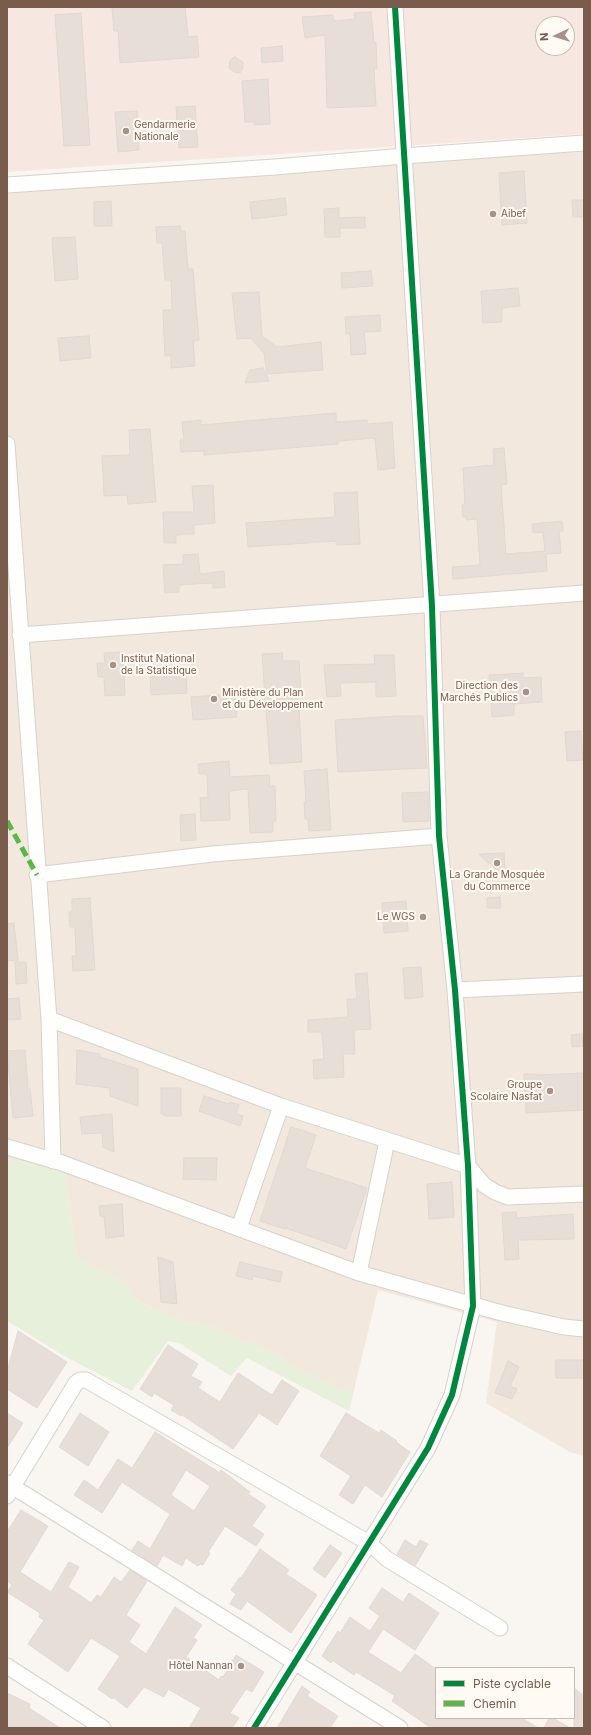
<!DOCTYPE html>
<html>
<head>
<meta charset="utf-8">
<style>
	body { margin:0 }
	#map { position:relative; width:591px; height:1735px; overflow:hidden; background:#f9f5f0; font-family:Inter,sans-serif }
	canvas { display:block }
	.frame { position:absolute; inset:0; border:8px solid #7a5c4d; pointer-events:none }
	.legend { position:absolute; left:435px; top:1667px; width:140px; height:52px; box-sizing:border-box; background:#fffaf3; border:1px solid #cabbb1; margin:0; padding:5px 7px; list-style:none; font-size:12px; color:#7a5c4d }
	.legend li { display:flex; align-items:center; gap:8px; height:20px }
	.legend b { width:20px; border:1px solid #cabbb1 }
	.north { position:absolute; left:535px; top:16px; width:40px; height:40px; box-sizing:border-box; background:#fffaf3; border:1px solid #cabbb1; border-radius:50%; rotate:266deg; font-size:11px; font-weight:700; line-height:16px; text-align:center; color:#7a5c4d }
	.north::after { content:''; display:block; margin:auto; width:14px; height:18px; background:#a69286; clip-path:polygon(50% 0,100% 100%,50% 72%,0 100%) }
</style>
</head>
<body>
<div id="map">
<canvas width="591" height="1735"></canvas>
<div class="frame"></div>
<ul class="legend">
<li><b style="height:5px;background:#00873e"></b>Piste cyclable</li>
<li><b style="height:5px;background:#58b947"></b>Chemin</li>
</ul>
<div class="north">N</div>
</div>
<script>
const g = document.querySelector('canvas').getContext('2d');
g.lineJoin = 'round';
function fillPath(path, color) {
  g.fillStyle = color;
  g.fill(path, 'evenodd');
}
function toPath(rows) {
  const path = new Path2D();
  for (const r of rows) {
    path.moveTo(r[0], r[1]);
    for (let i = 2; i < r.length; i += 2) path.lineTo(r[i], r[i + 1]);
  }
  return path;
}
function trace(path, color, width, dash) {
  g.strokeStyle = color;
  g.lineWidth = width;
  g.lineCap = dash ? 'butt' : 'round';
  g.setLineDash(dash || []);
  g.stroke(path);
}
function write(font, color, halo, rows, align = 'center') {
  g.font = font + ' Inter,sans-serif';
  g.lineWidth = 4;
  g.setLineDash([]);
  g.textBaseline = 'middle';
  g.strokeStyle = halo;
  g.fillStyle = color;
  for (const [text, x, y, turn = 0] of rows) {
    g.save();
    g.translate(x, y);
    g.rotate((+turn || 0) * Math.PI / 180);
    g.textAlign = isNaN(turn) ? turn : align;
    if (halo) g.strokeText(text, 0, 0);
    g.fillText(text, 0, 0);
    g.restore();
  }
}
const residential = toPath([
	[584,152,584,1456,570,1452,486,1403,497,1322,378,1290,353,1394,307,1374,273,1353,203,1323,184,1322,139,1302,125,1283,77,1259,65,1172,7,1159,7,190,393,160]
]);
const commercial = toPath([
	[7,7,584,7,584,134,7,172],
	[543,24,567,24,567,48,543,48]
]);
const green = toPath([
	[7,1159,65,1172,77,1259,125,1283,139,1302,184,1322,203,1323,273,1353,307,1374,353,1394,349,1411,247,1358,231,1376,179,1343,168,1341,132,1391,68,1358,7,1321]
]);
const building = toPath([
	[125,7,185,7,188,37,197,36,199,57,120,63,118,31,114,31,112,8,125,7],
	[371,12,374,42,376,42,377,69,374,69,376,106,327,108,325,35,305,38,302,17,333,15,334,21,355,19,354,13,371,12],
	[81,13,90,145,64,146,55,15,81,13],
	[282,46,283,61,262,63,261,48,282,46],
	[235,57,243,62,243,67,240,73,234,72,229,68,230,60,235,57],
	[268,79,270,124,254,125,254,122,245,122,242,81,268,79],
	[195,106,198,147,179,148,176,107,195,106],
	[137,111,139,150,118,152,115,112,137,111],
	[524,171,527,223,502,225,499,173,524,171],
	[285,198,287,215,252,219,250,202,285,198],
	[572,200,584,200,584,217,573,217,572,200],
	[111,201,112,226,94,226,94,202,111,201],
	[339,208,339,218,365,217,365,228,340,228,340,237,325,237,324,209,339,208],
	[180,226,181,231,185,231,188,269,193,269,199,340,193,341,195,366,171,368,171,355,165,356,163,310,172,310,171,280,165,280,162,243,157,243,156,227,180,226],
	[75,237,78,279,55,281,52,238,75,237],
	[371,271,373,286,342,288,341,273,371,271],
	[518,288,520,306,502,308,502,322,483,323,481,291,518,288],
	[259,292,262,336,277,347,321,342,323,370,267,374,264,353,251,338,237,339,232,293,259,292],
	[380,315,381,331,364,332,366,354,351,355,350,333,346,334,345,317,380,315],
	[89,336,91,358,60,361,58,338,89,336],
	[263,368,269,381,245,383,250,370,263,368],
	[336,413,336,422,367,420,367,424,392,422,395,468,378,470,375,438,338,441,338,444,204,455,204,451,181,452,180,440,184,440,182,422,201,420,201,425,336,413],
	[150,429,156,502,128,504,127,495,104,496,102,456,130,455,129,430,150,429],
	[504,448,507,484,501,485,506,554,545,551,543,532,533,533,532,524,562,521,563,531,559,531,561,553,546,554,547,571,453,579,452,567,480,565,477,519,466,520,466,517,463,517,462,505,465,505,463,468,494,465,493,449,504,448],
	[213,485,215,523,194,525,194,534,176,535,176,543,164,543,163,512,194,512,192,486,213,485],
	[357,492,360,544,336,545,336,541,248,547,246,523,335,517,334,493,357,492],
	[198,554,200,574,224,571,225,587,213,588,213,583,179,585,179,592,165,593,163,565,183,564,183,555,198,554],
	[123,652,125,695,105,696,104,677,98,677,97,663,105,663,104,653,123,652],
	[282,653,283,661,299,661,301,691,298,691,302,762,270,764,262,654,282,653],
	[374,655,394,655,396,696,376,697,376,682,340,683,341,696,327,697,324,665,375,664,374,655],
	[179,666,179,675,186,674,187,693,151,695,150,676,167,675,167,667,179,666],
	[523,673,523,678,541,677,542,702,514,704,514,715,492,717,489,675,523,673],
	[235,694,237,717,193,720,191,697,235,694],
	[398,716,423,716,427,768,338,772,335,720,398,716],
	[581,731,583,760,567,761,565,732,581,731],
	[229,761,230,777,269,775,270,786,275,786,276,821,273,821,273,832,250,833,248,789,229,791,230,820,201,821,200,798,208,797,207,774,199,774,198,764,229,761],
	[327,769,331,830,309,831,308,819,305,819,304,802,306,802,304,771,327,769],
	[428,792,429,821,403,822,402,793,428,792],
	[195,814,196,840,181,841,180,815,195,814],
	[504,853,505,871,497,872,491,863,488,863,479,854,504,853],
	[500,897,501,908,487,908,487,898,500,897],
	[90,898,95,970,73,971,72,956,76,956,75,927,70,927,69,912,72,912,72,899,90,898],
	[406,901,408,931,384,933,382,903,406,901],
	[14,923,18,960,7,961,7,924,14,923],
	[15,962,26,962,27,983,16,984,15,962],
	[421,967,423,997,405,999,403,968,421,967],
	[367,973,371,1029,354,1030,355,1054,343,1054,344,1077,314,1079,313,1060,324,1059,322,1032,308,1032,308,1020,348,1017,347,999,357,999,355,974,367,973],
	[19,998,21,1019,7,1020,7,999,19,998],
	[582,1034,583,1046,572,1047,571,1035,582,1034],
	[25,1050,28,1089,30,1089,33,1116,13,1118,7,1051,25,1050],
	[77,1050,100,1054,100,1057,138,1069,138,1106,110,1096,110,1088,76,1084,77,1050],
	[584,1073,584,1110,526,1113,524,1074,537,1074,537,1075,584,1073],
	[161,1088,181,1088,181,1116,166,1116,161,1114,161,1088],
	[204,1096,229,1104,230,1102,239,1105,236,1114,243,1116,240,1126,199,1111,204,1096],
	[112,1114,114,1152,103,1147,102,1133,82,1134,80,1117,112,1114],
	[291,1127,316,1135,305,1168,367,1188,346,1249,286,1228,285,1229,260,1221,291,1127],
	[184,1158,217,1158,216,1180,183,1179,184,1158],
	[452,1182,454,1217,429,1219,427,1184,452,1182],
	[122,1204,124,1236,106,1238,104,1216,100,1216,99,1206,122,1204],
	[516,1212,517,1218,573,1214,574,1239,518,1240,519,1259,505,1260,502,1213,516,1212],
	[158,1257,173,1262,177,1304,161,1302,158,1257],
	[240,1262,282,1272,280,1282,253,1276,252,1280,236,1276,240,1262],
	[18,1331,67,1362,37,1408,7,1389,7,1372,18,1331],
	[168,1345,198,1364,191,1376,202,1382,198,1388,220,1402,238,1373,272,1395,282,1380,299,1391,277,1425,259,1413,233,1449,182,1415,181,1416,171,1410,174,1405,154,1393,152,1397,140,1389,168,1345],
	[556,1360,584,1360,584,1378,556,1378,556,1360],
	[508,1361,519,1367,510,1386,517,1389,512,1399,495,1393,508,1361],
	[7,1413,23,1423,7,1448,7,1413],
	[80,1413,109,1432,88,1466,59,1447,80,1413],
	[346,1413,379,1433,381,1430,397,1441,396,1442,410,1452,382,1497,365,1485,353,1504,339,1495,351,1476,320,1456,346,1413],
	[155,1432,220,1473,221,1470,250,1492,248,1494,266,1506,252,1526,264,1534,256,1546,225,1526,208,1552,210,1553,203,1565,200,1564,198,1566,186,1558,182,1566,163,1555,157,1566,132,1550,138,1541,150,1549,170,1514,122,1482,102,1513,74,1495,84,1480,98,1490,118,1459,132,1468,155,1432],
	[186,1470,210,1486,194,1511,171,1495,186,1470],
	[21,1510,48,1526,20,1572,51,1592,69,1562,79,1567,68,1587,91,1603,97,1595,101,1597,114,1577,121,1582,130,1570,147,1581,126,1615,140,1625,129,1642,146,1654,175,1607,202,1625,193,1638,197,1640,186,1657,219,1680,221,1676,223,1677,236,1655,264,1672,252,1692,246,1689,230,1713,239,1718,232,1728,189,1728,201,1708,168,1689,164,1697,144,1687,127,1708,113,1697,112,1699,98,1689,120,1656,91,1638,68,1672,28,1644,44,1620,39,1617,40,1613,7,1592,12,1585,7,1581,7,1532,21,1510],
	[405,1540,416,1547,420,1540,428,1544,415,1566,397,1554,405,1540],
	[330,1545,342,1553,325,1578,313,1569,330,1545],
	[260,1549,289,1570,286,1574,317,1595,291,1633,247,1601,241,1610,230,1604,236,1594,231,1590,240,1577,241,1578,260,1549],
	[382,1588,403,1602,409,1593,439,1613,415,1650,383,1629,368,1652,401,1673,415,1654,436,1669,436,1718,522,1718,538,1728,431,1728,392,1701,395,1696,386,1690,356,1672,354,1675,332,1660,331,1663,322,1656,338,1631,340,1633,350,1617,370,1631,380,1616,369,1608,382,1588],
	[302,1686,310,1692,307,1696,338,1716,330,1728,277,1728,302,1686],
	[574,1688,584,1696,584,1728,574,1728,574,1688],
	[7,1693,30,1704,29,1708,60,1728,7,1728,7,1693],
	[549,1718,553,1718,570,1728,544,1728,549,1718]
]);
const minor = toPath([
	[7,185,275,167,404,156,584,143],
	[7,444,49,1019,53,1161],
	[20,635,584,593],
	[37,875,212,854,439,836],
	[455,990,584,984],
	[49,1019,281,1106,468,1166,484,1185,495,1192,508,1197,584,1194],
	[7,1147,62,1163,359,1273,502,1313,564,1327,584,1329],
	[239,1228,281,1106],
	[359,1273,387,1141],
	[7,1483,400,1728],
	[7,1496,76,1383,80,1380,86,1380,369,1543,387,1559,500,1628],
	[7,1666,103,1728],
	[254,1728,428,1448,452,1395,473,1306,468,1166,455,990,439,836,432,606,395,7]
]);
const quiet = toPath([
	[7,821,37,875]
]);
const cycleway = toPath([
	[254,1728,428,1448,452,1395,473,1306,468,1166,455,990,439,836,432,606,395,7]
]);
const markers = [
	[126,131,4,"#a69286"],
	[493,214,4,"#a69286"],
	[113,665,4,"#a69286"],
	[526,692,4,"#a69286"],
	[214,699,4,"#a69286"],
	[497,863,4,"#a69286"],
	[423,917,4,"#a69286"],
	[550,1091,4,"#a69286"],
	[241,1666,4,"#a69286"]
];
const poiNames = [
	["Gendarmerie",134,125],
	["Nationale",134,137],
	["Aibef",501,214],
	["Institut National",121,659],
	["de la Statistique",121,671],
	["Direction des",518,686,"right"],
	["Marchés Publics",518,698,"right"],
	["Ministère du Plan",222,693],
	["et du Développement",222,705],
	["La Grande Mosquée",497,875,"center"],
	["du Commerce",497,887,"center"],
	["Le WGS",415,917,"right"],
	["Groupe",542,1085,"right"],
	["Scolaire Nasfat",542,1097,"right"],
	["Hôtel Nannan",233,1666,"right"]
];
fillPath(residential, '#f2e8de');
fillPath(commercial, '#f6e8e1');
fillPath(green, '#e7f0db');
fillPath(building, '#e6ded7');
trace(building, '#e2d8d2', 1);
trace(minor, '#d7d1cb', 17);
trace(minor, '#fefefd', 15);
trace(quiet, '#58b947', 5, [10, 5]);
trace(cycleway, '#00873e', 6);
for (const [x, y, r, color] of markers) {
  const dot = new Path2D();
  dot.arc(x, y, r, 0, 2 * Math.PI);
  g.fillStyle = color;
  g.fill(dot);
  trace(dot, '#fffaf3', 1.5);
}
write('10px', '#7a5c4d', '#fffaf3', poiNames, 'left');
</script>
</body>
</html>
